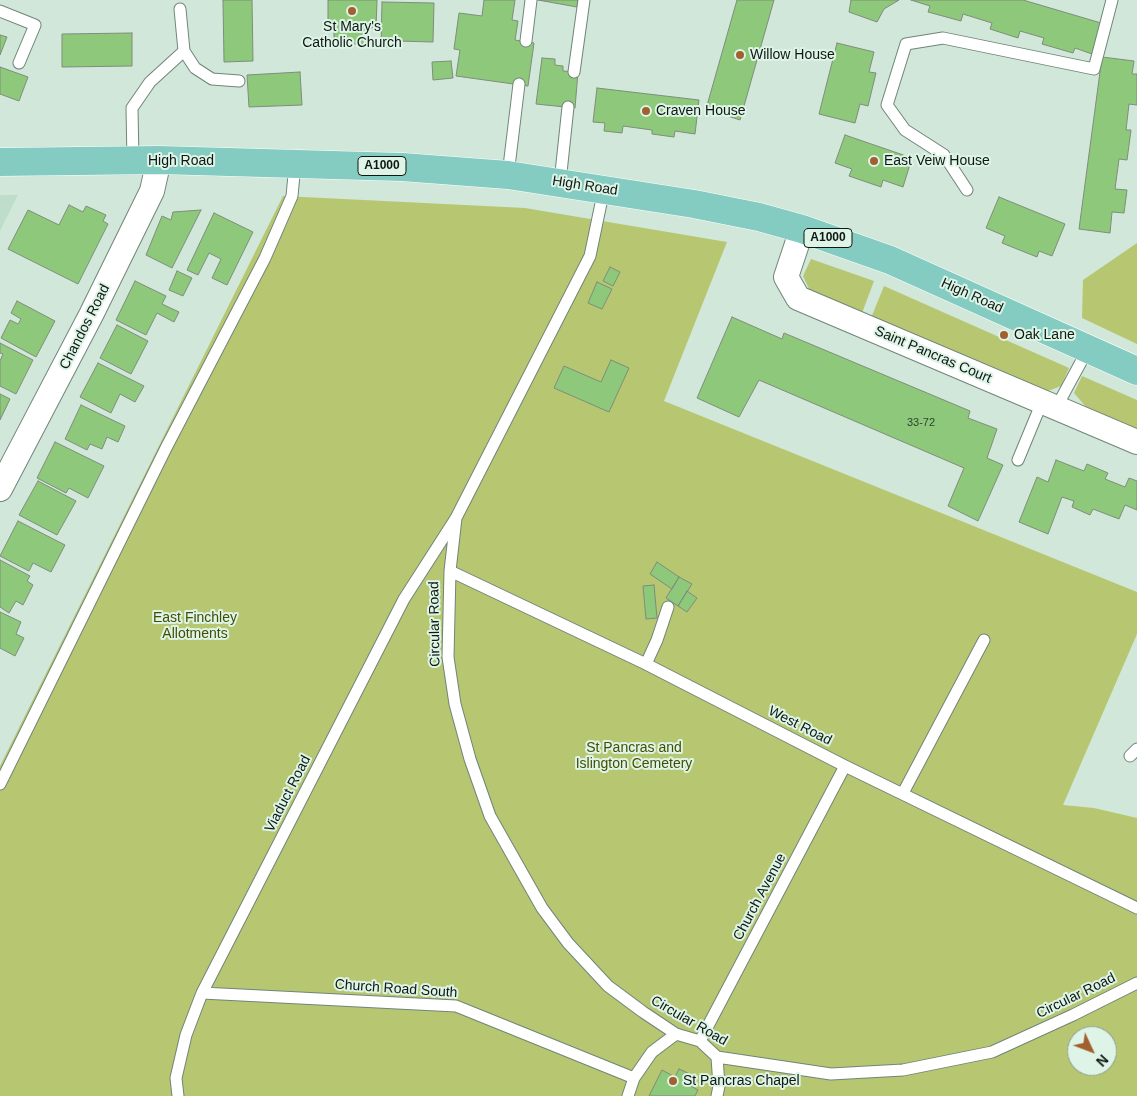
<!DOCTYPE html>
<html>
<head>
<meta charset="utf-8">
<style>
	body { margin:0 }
	#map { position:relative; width:1137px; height:1096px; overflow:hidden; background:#d0e7d9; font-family:Arial,sans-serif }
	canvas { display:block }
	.north { position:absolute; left:1067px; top:1026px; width:50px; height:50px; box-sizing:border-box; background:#ddf4e6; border:1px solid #8b9c92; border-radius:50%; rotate:133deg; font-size:14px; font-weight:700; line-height:20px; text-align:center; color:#0f1713 }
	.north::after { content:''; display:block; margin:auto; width:18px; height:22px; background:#a3602f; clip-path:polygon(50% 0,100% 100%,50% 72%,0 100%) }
</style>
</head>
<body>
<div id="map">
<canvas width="1137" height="1096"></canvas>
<div class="north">N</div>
</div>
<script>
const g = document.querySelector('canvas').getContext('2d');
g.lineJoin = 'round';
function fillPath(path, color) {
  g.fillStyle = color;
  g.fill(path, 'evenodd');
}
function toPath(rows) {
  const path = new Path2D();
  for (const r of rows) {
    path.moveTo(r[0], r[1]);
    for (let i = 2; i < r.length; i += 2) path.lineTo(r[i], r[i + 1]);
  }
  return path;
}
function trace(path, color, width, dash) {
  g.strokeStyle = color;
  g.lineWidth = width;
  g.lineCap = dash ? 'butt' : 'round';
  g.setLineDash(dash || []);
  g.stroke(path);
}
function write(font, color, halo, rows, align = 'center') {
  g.font = font + ' Arial,sans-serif';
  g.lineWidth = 4;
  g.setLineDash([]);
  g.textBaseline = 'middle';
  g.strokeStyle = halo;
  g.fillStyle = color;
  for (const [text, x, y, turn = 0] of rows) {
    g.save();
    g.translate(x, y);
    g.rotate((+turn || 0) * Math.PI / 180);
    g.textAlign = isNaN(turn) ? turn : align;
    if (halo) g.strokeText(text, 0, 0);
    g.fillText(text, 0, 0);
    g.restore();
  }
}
const built = toPath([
	[0,195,18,195,0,231]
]);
const green = toPath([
	[283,196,525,208,727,242,664,401,1137,592,1137,634,1063,805,1094,808,1137,818,1137,1096,0,1096,0,766],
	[1077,1036,1107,1036,1107,1066,1077,1066],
	[1137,243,1137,344,1082,318,1083,280],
	[811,259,874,281,862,313,810,291,803,276],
	[884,286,1069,368,1061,386,1048,391,871,318],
	[1082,376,1137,400,1137,429,1086,407,1074,393]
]);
const building = toPath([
	[223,0,252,0,253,61,224,62,223,0],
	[328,0,377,0,376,28,367,28,366,44,334,44,334,23,328,23,328,0],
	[484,0,515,0,512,20,518,21,515,40,534,43,528,86,456,76,460,50,454,49,459,13,482,16,484,0],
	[538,0,578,0,577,7,538,0],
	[737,0,774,0,740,120,706,109,737,0],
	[851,0,899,0,884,9,877,22,849,12,851,0],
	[911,0,1023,0,1101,23,1092,54,1075,48,1073,53,1042,44,1044,38,1020,31,1018,38,990,29,992,23,963,14,961,21,928,12,930,6,911,0],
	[382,2,434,3,433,42,397,41,396,47,381,47,382,2],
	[132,33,132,66,62,67,62,34,132,33],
	[0,35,7,37,0,55,0,35],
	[837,43,874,52,869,72,876,73,868,106,860,104,855,123,819,114,837,43],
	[1102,57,1134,61,1132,74,1137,74,1137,105,1129,104,1126,130,1131,130,1127,160,1119,159,1115,189,1127,190,1124,213,1112,212,1110,233,1079,229,1102,57],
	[542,58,555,59,555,65,563,66,563,71,578,72,575,108,536,104,542,58],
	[451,61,453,78,433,80,432,62,451,61],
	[0,67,28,77,19,101,0,94,0,67],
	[300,72,302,105,249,107,247,75,300,72],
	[597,88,699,100,695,134,675,131,674,137,652,134,652,130,623,126,622,133,604,131,605,123,593,122,597,88],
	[845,135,912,158,903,187,883,180,881,187,849,176,852,169,835,163,845,135],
	[999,197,1065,224,1052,256,1039,251,1037,257,1002,243,1005,236,986,228,999,197],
	[69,205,83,212,86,206,106,215,103,221,108,224,78,284,8,249,28,210,59,225,69,205],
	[201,210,172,268,146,255,162,216,171,220,173,212,201,210],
	[214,213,253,232,227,285,212,278,221,259,209,253,198,275,187,270,214,213],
	[610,267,620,272,613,286,603,281,610,267],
	[177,271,192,278,183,296,169,290,177,271],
	[135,281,166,296,162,304,179,312,174,322,157,313,146,335,116,320,135,281],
	[597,282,612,289,602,309,588,303,597,282],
	[17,301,55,321,36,357,1,338,10,320,18,324,21,319,11,313,17,301],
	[732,317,782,339,784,333,970,411,968,418,997,429,987,458,1003,465,978,521,948,506,964,468,759,380,739,417,697,398,732,317],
	[117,325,148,341,131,374,100,358,117,325],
	[0,343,33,360,16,394,0,386,0,361,3,354,0,353,0,343],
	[611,360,629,368,609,412,554,388,564,366,601,382,611,360],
	[98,363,144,386,135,402,120,394,111,413,80,397,98,363],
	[0,394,10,399,0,420,0,394],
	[81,405,125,426,118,442,107,437,102,449,90,444,87,450,65,439,81,405],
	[55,442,104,466,88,498,69,488,66,493,37,478,55,442],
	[1056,460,1084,471,1087,464,1108,473,1105,479,1125,487,1129,478,1137,481,1137,510,1125,505,1119,519,1093,509,1090,515,1072,507,1074,501,1062,497,1048,534,1019,522,1037,477,1048,482,1056,460],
	[38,481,76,501,57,535,19,515,38,481],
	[18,521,65,545,51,572,33,563,29,571,0,556,18,521],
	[0,560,30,576,27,581,33,585,23,605,16,601,9,613,0,607,0,560],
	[657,562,679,577,672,589,650,574,657,562],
	[679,577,692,584,678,606,666,598,679,577],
	[654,585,657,618,646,619,643,586,654,585],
	[687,591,697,598,687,612,678,606,687,591],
	[0,612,21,622,16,634,24,638,15,656,0,648,0,612],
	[679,1069,692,1075,687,1084,698,1090,695,1096,649,1096,662,1070,675,1077,679,1069]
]);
const service = toPath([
	[0,11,35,25,19,63],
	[526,41,531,0],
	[184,51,195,68,212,79,239,81],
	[574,72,584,0],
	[133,161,132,108,150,82,184,51,180,9],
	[508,175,519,84],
	[560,182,568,107],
	[967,190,944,155,905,130,887,105,906,44,943,38,1094,69,1112,0],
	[1056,408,1088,349],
	[1018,460,1042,402],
	[456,518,450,571,448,657,455,704,470,759,490,816,542,908,568,943,608,986,643,1012,676,1034,700,1041,717,1057,831,1074,903,1070,992,1052,1073,1015,1137,983],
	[450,571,646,664,845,766,1137,908],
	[646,664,657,640,668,607],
	[1130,756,1137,749],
	[0,784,166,448,265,258,292,196,295,164],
	[903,793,984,640],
	[202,993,456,1006,634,1078],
	[700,1041,845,766],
	[178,1096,176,1078,186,1035,202,993,404,599,456,518,590,256,604,189],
	[628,1096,634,1078,652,1052,676,1034],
	[717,1096,719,1086,717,1057]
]);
const minor = toPath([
	[802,229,786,277,798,298,1137,442],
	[0,489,91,315,152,191,159,160]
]);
const primary = toPath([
	[0,162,159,160,402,167,508,175,694,204,759,217,802,229,890,260,1137,371]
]);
const markers = [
	[352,11,5,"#a3602f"],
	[740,55,5,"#a3602f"],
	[646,111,5,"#a3602f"],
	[874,161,5,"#a3602f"],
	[1004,335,5,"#a3602f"],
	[673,1081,5,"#a3602f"]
];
const numberNames = [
	["33-72",921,423]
];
const shields = [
	[382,166,48],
	[828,238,48]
];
const shieldNames = [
	["A1000",382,166],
	["A1000",828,238]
];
const poiNames = [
	["St Mary's",352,27,"center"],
	["Catholic Church",352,43,"center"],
	["Willow House",750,55],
	["Craven House",656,111],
	["East Veiw House",884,161],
	["Oak Lane",1014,335],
	["St Pancras Chapel",683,1081]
];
const streetNames = [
	["High Road",181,161],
	["High Road",585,186,9],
	["High Road",972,296,24],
	["Chandos Road",85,327,-63],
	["Saint Pancras Court",933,355,23],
	["Circular Road",435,624,-91],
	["West Road",800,726,27],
	["Viaduct Road",288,794,-63],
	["Church Avenue",760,897,-62],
	["Church Road South",396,989,4],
	["Circular Road",1076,996,-26],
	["Circular Road",689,1021,30]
];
const parkNames = [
	["East Finchley",195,618],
	["Allotments",195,634],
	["St Pancras and",634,748],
	["Islington Cemetery",634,764]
];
fillPath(built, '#bfddcb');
fillPath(green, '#b7c771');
fillPath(building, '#8dc87b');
trace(building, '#7f8d7b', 1);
trace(service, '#708579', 13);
trace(minor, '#708579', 26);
trace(primary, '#fff', 29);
trace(service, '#fff', 11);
trace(minor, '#fff', 24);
trace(primary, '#84cbc1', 28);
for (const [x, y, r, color] of markers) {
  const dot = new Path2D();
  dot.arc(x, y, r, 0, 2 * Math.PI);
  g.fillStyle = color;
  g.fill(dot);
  trace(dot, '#ddf4e6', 2);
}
write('11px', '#2e432d', null, numberNames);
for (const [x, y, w] of shields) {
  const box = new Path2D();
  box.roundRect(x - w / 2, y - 9.5, w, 19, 4);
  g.fillStyle = '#ddf4e6';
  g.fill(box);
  trace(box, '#0f1713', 1);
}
write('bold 12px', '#0f1713', null, shieldNames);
write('14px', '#0f1713', '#ddf4e6', poiNames, 'left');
write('14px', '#0f1713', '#ddf4e6', streetNames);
write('14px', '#444d02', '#ddf4e6', parkNames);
</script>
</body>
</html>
